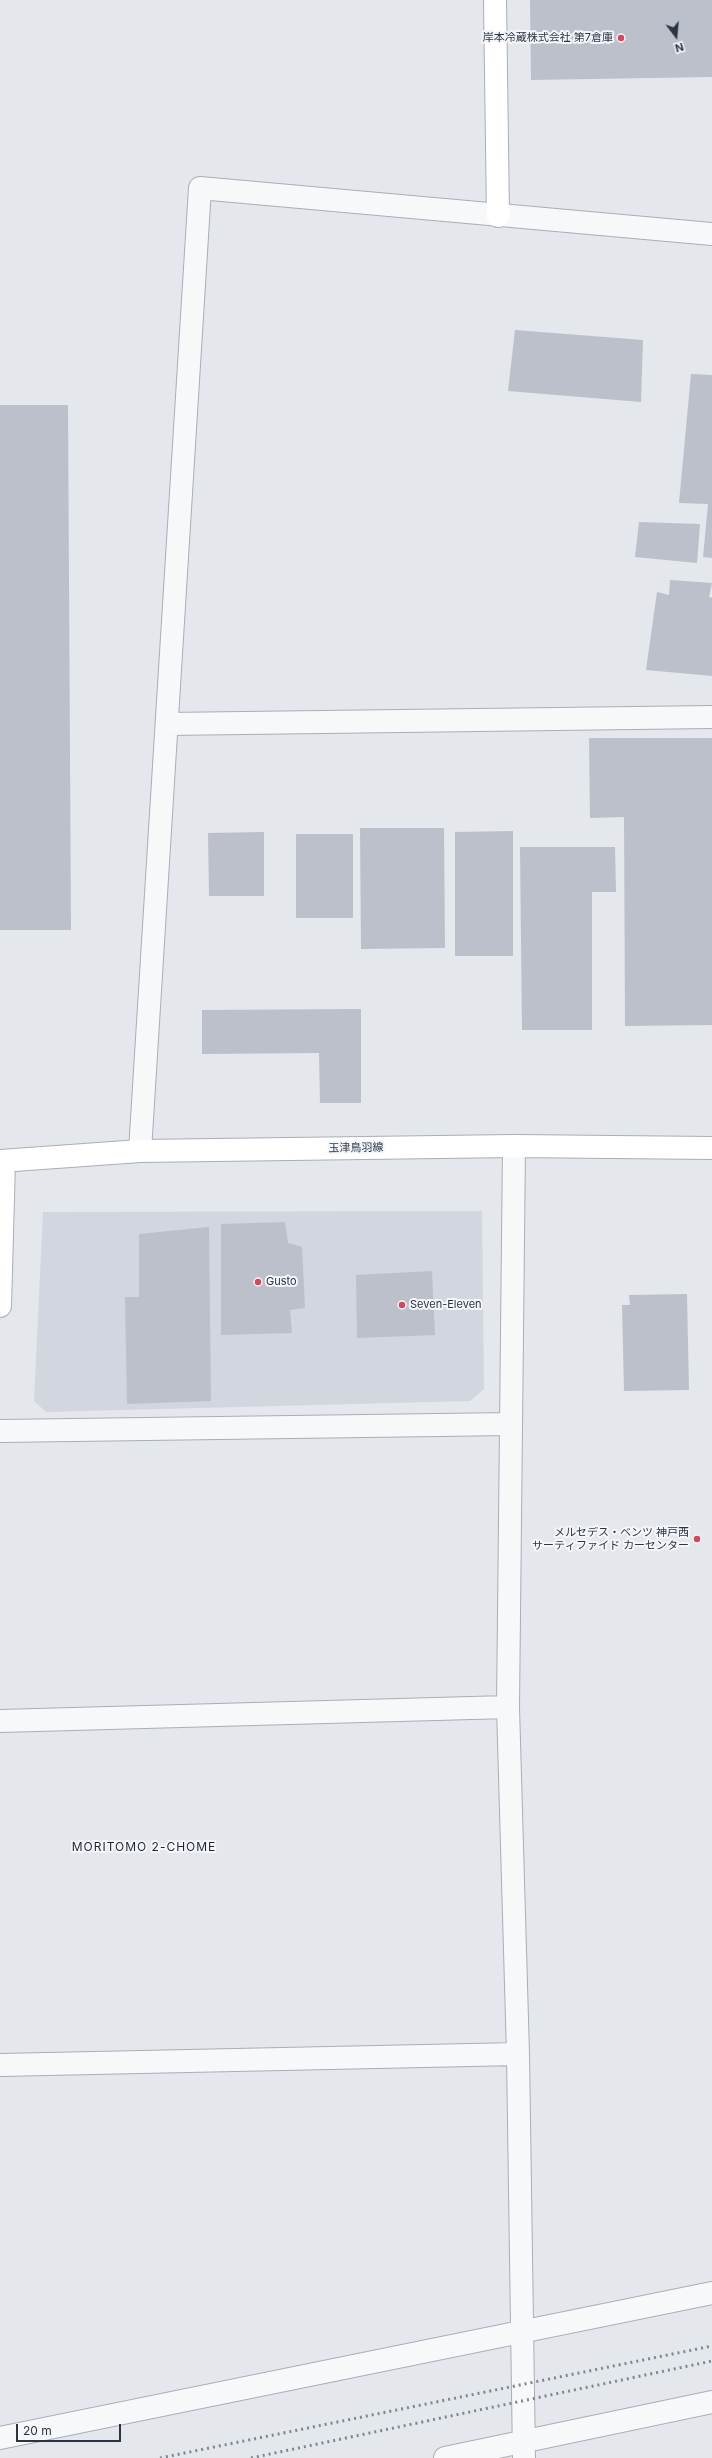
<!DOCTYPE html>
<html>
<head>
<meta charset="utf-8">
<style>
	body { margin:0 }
	#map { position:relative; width:712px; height:2458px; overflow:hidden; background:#e4e7ec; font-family:Inter,sans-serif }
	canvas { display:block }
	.north { position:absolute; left:656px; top:16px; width:40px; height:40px; -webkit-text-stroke:3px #f4f6f9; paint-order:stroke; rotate:164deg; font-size:11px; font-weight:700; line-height:16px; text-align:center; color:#2b3445 }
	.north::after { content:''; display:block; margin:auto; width:14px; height:18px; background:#2b3445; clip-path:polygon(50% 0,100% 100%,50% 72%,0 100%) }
	.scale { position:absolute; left:16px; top:2424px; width:105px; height:18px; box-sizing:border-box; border:2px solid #2b3445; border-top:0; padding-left:5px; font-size:12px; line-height:14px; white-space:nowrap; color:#2b3445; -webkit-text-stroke:3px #f4f6f9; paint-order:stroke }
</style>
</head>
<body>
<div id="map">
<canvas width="712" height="2458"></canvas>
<div class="north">N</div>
<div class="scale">20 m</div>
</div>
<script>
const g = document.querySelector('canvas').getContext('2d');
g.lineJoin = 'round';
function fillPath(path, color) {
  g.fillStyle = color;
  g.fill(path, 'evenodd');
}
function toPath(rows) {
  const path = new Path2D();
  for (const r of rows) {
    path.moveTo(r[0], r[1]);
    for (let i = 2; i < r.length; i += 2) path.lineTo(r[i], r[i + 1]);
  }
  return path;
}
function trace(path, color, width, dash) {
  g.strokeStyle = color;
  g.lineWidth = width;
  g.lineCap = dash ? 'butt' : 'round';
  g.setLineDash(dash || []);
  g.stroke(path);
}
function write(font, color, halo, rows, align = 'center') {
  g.font = font + ' Inter,"Noto Sans JP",sans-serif';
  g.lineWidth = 4;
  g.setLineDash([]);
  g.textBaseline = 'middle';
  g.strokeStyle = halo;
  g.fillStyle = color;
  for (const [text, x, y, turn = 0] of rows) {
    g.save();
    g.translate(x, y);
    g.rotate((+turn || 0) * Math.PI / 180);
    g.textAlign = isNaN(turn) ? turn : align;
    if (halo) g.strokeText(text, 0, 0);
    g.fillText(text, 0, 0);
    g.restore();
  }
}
const built = toPath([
	[482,1211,484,1389,470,1401,46,1412,34,1401,43,1212]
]);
const building = toPath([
	[530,0,712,0,712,77,531,80],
	[515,330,643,340,641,402,508,391],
	[691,374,712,375,712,558,703,557,708,504,679,503],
	[0,405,68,405,71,930,0,930],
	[639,522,700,524,697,563,635,557],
	[670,580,712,583,709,597,712,598,712,676,646,670,657,592,669,595],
	[589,738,712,738,712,1025,625,1026,624,817,590,818],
	[360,828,444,828,445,948,361,949],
	[513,831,513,956,455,956,455,832],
	[264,832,264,896,209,896,208,833],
	[296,834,353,834,353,918,296,918],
	[520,847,615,847,616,892,592,892,592,1030,522,1030],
	[361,1009,361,1103,320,1103,319,1053,202,1054,202,1010],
	[285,1222,288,1243,302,1247,305,1308,290,1310,292,1333,221,1335,221,1224],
	[209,1227,211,1401,127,1404,125,1297,139,1297,139,1234],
	[432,1271,435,1335,357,1338,356,1275],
	[687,1294,689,1390,624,1391,622,1305,630,1305,629,1295]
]);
const street = toPath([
	[167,724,712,717],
	[514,1146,508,1707,518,2054,524,2458],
	[140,1151,200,188,712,234],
	[0,1431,511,1424],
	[0,1721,508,1707],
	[0,2065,518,2054],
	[0,2438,712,2293],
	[445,2458,712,2402]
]);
const secondary = toPath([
	[495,0,498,216],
	[0,1161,140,1151,514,1146,712,1148],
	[0,1306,4,1161]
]);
const rail = toPath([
	[160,2458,712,2346],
	[251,2458,712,2361]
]);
const markers = [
	[621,38,4,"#d1495b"],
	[258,1282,4,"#d1495b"],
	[402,1305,4,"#d1495b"],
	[697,1539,4,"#d1495b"]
];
const poiNames = [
	["岸本冷蔵株式会社 第7倉庫",613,38],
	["Gusto",266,1282,"left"],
	["Seven-Eleven",410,1305,"left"],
	["メルセデス・ベンツ 神戸西",689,1533],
	["サーティファイド カーセンター",689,1546]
];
const streetNames = [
	["玉津鳥羽線",356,1148,-1]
];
const neighbourhoodNames = [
	["MORITOMO 2-CHOME",144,1847]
];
fillPath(built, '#d2d6de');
fillPath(building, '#bbc0ca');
trace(street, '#a9aeb7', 24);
trace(secondary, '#a9aeb7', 24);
trace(street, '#f7f8fa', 22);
trace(secondary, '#fff', 22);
trace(rail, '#7d8696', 3, [2, 4]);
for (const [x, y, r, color] of markers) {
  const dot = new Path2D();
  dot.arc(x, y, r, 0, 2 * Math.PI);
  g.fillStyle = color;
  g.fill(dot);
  trace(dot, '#f4f6f9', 1.5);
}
write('11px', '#2b3445', '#f4f6f9', poiNames, 'right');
write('11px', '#2b3445', '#f4f6f9', streetNames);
g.letterSpacing = '1px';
write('12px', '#1d2536', '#f4f6f9', neighbourhoodNames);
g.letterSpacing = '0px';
</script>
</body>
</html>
